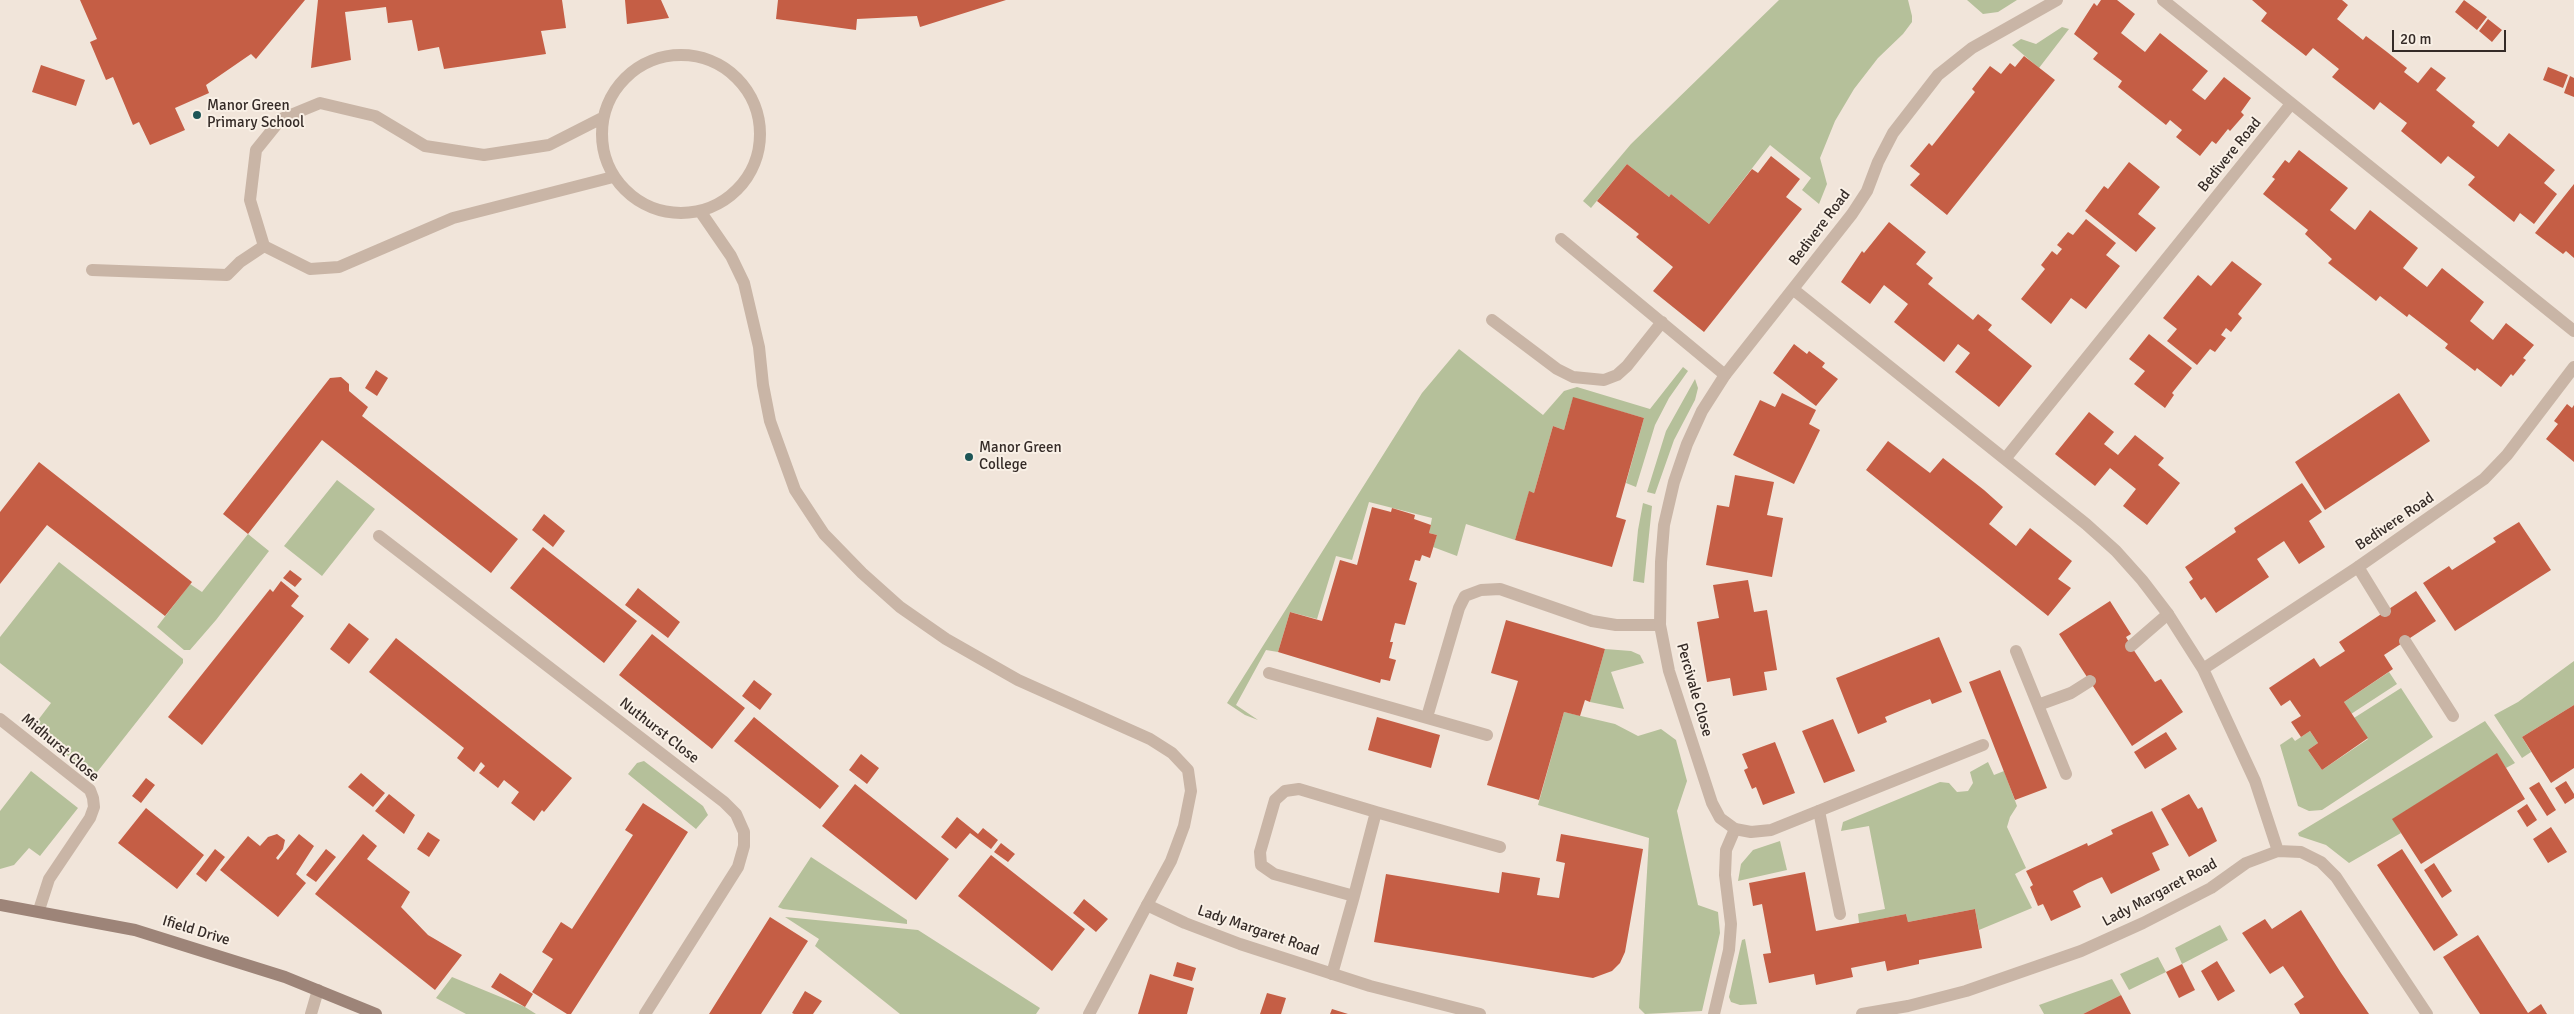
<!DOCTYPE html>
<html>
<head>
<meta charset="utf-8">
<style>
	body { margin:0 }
	#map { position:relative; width:2574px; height:1014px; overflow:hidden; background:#f1e5da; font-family:Signika,sans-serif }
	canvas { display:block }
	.scale { position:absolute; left:2392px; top:30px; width:114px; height:22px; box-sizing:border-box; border:2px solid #352b27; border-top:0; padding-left:6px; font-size:15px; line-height:18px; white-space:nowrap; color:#352b27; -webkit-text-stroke:4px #f9f0e6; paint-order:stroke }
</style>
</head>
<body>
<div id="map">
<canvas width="2574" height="1014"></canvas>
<div class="scale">20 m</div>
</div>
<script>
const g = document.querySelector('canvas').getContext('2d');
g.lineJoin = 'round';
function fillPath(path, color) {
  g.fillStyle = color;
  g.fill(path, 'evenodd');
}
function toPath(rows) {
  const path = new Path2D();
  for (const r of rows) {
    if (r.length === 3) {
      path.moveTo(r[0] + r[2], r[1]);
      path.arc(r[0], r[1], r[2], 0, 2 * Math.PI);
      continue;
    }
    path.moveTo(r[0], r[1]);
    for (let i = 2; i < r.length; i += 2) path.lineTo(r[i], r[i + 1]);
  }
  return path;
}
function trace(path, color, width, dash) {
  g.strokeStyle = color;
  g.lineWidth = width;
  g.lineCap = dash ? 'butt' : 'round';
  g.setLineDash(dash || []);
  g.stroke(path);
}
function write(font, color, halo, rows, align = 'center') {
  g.font = font + ' Signika,sans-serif';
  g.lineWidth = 4;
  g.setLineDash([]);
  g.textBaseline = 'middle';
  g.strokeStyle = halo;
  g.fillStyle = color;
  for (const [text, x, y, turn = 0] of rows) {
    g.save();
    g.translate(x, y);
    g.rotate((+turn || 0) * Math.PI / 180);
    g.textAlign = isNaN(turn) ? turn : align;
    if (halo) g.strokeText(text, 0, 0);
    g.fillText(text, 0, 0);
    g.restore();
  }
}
const green = toPath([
	[1779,0,1908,0,1912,16,1912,22,1903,34,1878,58,1854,89,1835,121,1820,158,1827,184,1819,204,1802,190,1811,178,1770,145,1709,224,1671,194,1669,197,1627,164,1591,208,1583,201,1631,144],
	[1967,0,2017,0,1998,12,1983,14],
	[2062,27,2069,29,2039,68,2012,45,2021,39,2036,44],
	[1459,349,1543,415,1564,391,1577,387,1650,409,1683,367,1688,371,1669,398,1655,425,1636,487,1626,483,1644,418,1573,398,1564,430,1553,426,1534,493,1529,492,1515,540,1466,524,1457,556,1433,547,1437,535,1429,533,1432,518,1369,502,1352,560,1336,556,1317,619,1290,612,1278,652,1266,650,1236,705,1258,720,1245,715,1227,703,1422,393],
	[1695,379,1698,388,1695,400,1674,440,1655,494,1647,492,1666,431],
	[337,480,375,509,322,576,284,546],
	[1643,503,1652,506,1644,583,1633,581,1638,530],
	[248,534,269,551,216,620,190,650,184,650,157,627,190,584,202,592],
	[59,562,183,659,183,663,94,776,32,728,51,703,0,663,0,637],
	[1605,649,1631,651,1640,655,1644,663,1611,672,1624,709,1590,702],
	[2574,661,2574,705,2522,737,2531,752,2522,758,2494,715,2518,702],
	[2389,672,2397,684,2351,714,2344,702],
	[2401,688,2433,737,2322,810,2309,811,2298,806,2280,745,2292,737,2295,741,2310,731,2318,743,2308,750,2322,770,2368,739,2354,718],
	[1564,712,1615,724,1638,736,1661,729,1676,740,1687,781,1677,811,1698,905,1718,912,1720,933,1702,1011,1645,1014,1639,1008,1649,838,1538,805],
	[2485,721,2515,763,2506,768,2497,754,2393,819,2401,833,2349,863,2326,845,2299,836,2298,833],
	[644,761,703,806,708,815,696,829,628,774,637,763],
	[1988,762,1994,775,2004,771,2017,806,2010,817,2007,827,2026,868,2015,874,2032,908,1979,930,1975,909,1908,922,1906,914,1859,923,1858,914,1885,909,1869,826,1841,831,1843,822,1940,782,1949,783,1957,792,1968,791,1973,783,1970,772],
	[31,771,78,808,40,856,29,848,14,865,0,869,0,811],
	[1780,841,1787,870,1738,881,1741,864,1753,850],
	[811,857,907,920,907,924,783,909,778,907],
	[785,917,918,930,1040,1008,1036,1014,900,1014,815,946,819,939],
	[2220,925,2228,940,2182,964,2175,948],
	[1745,939,1757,1004,1740,1005,1731,1002,1729,997,1742,940],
	[2158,957,2166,972,2129,990,2120,974],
	[452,977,525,1007,536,1014,466,1014,436,998],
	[2112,979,2121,995,2083,1014,2044,1014,2039,1005]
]);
const building = toPath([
	[80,0,305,0,256,59,251,54,206,85,209,93,175,108,185,130,150,145,139,122,133,125,113,77,106,80,90,42,97,39],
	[318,0,562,0,566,28,541,31,546,54,444,69,439,47,418,51,412,20,388,23,386,7,345,12,351,60,311,68],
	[625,0,661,0,669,18,627,24],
	[778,0,1006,0,920,27,917,16,857,19,856,30,776,19],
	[2101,0,2117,0,2135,14,2121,33,2145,52,2160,33,2208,71,2192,90,2205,100,2224,77,2251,98,2241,112,2244,115,2230,131,2228,129,2216,144,2212,141,2200,156,2176,137,2182,130,2170,120,2166,125,2118,87,2122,81,2093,59,2098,53,2074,34,2094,3,2097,6],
	[2252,0,2342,0,2348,5,2337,19,2363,40,2366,36,2387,52,2407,68,2404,72,2418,83,2431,67,2446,78,2436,90,2475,122,2472,126,2498,147,2509,133,2555,170,2544,183,2557,194,2534,224,2520,213,2514,222,2468,185,2475,177,2448,156,2441,164,2401,131,2407,123,2394,113,2380,102,2374,110,2332,77,2339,69,2313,48,2306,56,2261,21,2267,13],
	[2464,0,2487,17,2477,30,2455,12],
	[2488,19,2502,30,2492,42,2479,31],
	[2024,56,2055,80,1947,215,1910,185,1920,174,1910,166,1929,143,1932,146,1975,92,1972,89,1990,66,2001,74,2010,63,2015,67],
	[41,65,85,80,76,106,32,92],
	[2548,67,2568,75,2563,88,2543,80],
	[2570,76,2574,78,2574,97,2564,93],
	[2299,150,2348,188,2330,210,2355,230,2370,210,2418,248,2403,268,2427,287,2442,268,2484,302,2470,321,2493,340,2506,323,2534,345,2523,358,2526,360,2513,376,2511,374,2501,387,2477,368,2475,371,2445,348,2448,344,2409,314,2407,317,2380,296,2376,301,2328,263,2332,259,2305,234,2308,230,2263,194,2275,179,2272,177,2285,160,2289,163],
	[1771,156,1800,179,1786,197,1802,209,1704,332,1653,291,1673,267,1636,237,1639,234,1597,201,1627,164,1669,197,1671,194,1709,224,1752,169,1758,173],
	[2129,162,2160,187,2138,214,2156,228,2136,252,2085,211,2104,186,2108,189],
	[2574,184,2574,258,2566,251,2563,254,2535,233],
	[2086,219,2116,243,2106,255,2120,266,2086,309,2071,298,2051,324,2021,299,2045,269,2041,265,2052,251,2057,255,2062,249,2057,245,2068,232,2073,235],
	[1889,222,1926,252,1916,264,1933,278,1928,284,1973,320,1978,314,1992,325,1988,330,2032,366,1999,407,1955,372,1970,353,1958,344,1944,362,1894,322,1908,304,1884,285,1870,304,1841,282,1862,251,1864,253],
	[2232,261,2262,284,2238,314,2242,318,2231,332,2226,328,2221,335,2226,338,2215,352,2210,349,2197,365,2167,341,2177,329,2163,318,2198,275,2211,286],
	[2149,334,2192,368,2172,393,2174,395,2165,408,2134,384,2145,371,2129,359],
	[1794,344,1807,354,1809,351,1825,363,1822,367,1838,379,1816,406,1773,373],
	[376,370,388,378,377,396,365,388],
	[341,377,349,384,349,391,368,407,362,416,518,539,491,573,322,440,248,534,223,514,330,378],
	[1782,393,1816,410,1809,424,1820,430,1794,484,1733,455,1760,400,1775,407],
	[2399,393,2430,441,2325,510,2295,462],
	[1573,397,1644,418,1616,517,1626,520,1612,567,1515,540,1529,491,1534,493,1553,426,1564,430],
	[2567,404,2572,408,2574,405,2574,462,2546,439,2558,424,2554,421],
	[2089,412,2114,432,2104,444,2118,455,2135,435,2164,458,2158,465,2180,483,2147,525,2123,506,2136,489,2110,468,2095,486,2055,454],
	[1888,441,1930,473,1943,458,1984,490,2003,507,1989,524,2016,546,2030,528,2072,561,2058,579,2071,588,2048,616,1866,470],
	[39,462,192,582,165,616,47,525,0,584,0,512],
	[1735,475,1774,482,1767,515,1783,518,1772,577,1706,565,1717,505,1729,507],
	[2302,483,2322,512,2309,521,2325,547,2299,564,2284,541,2257,559,2269,577,2216,613,2205,597,2201,600,2189,582,2193,579,2185,567,2236,532,2234,528],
	[1372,507,1391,512,1392,508,1415,515,1414,519,1431,525,1429,533,1437,535,1430,558,1422,555,1420,561,1415,560,1409,580,1417,583,1405,625,1395,623,1390,642,1393,642,1389,658,1396,660,1390,681,1381,679,1380,683,1278,652,1290,612,1322,621,1340,560,1357,565],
	[544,514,565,531,553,547,532,530],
	[2519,522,2551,570,2455,631,2423,583,2449,566,2452,570,2496,542,2493,538],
	[543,547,637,621,604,663,510,588],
	[290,570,302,579,295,587,283,578],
	[1748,580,1754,612,1767,610,1777,670,1764,672,1767,690,1733,696,1730,678,1707,682,1697,622,1719,618,1713,585],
	[281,581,299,596,291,606,304,616,202,745,168,717,270,589,273,592],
	[638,588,680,622,668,638,625,605],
	[2416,591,2436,621,2384,655,2393,669,2344,702,2368,738,2322,770,2308,750,2318,743,2310,731,2301,737,2291,722,2301,716,2290,700,2281,706,2269,688,2314,658,2320,667,2345,651,2339,642],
	[2110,601,2131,634,2126,637,2131,646,2155,682,2161,679,2183,712,2132,746,2059,634],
	[1506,620,1605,649,1590,702,1585,700,1580,716,1564,712,1539,800,1487,785,1518,681,1491,673],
	[349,623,369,639,349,664,330,649],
	[652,634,745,708,712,749,619,675],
	[1939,637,1962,692,1932,704,1930,699,1907,708,1885,717,1887,722,1858,734,1836,678],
	[396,638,572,778,544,812,542,810,534,821,511,803,519,792,504,780,498,788,479,773,485,766,481,762,474,772,457,758,464,748,369,672],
	[2000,670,2047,788,2015,800,1969,682],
	[754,680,772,694,760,710,742,696],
	[2574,705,2574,768,2551,783,2522,737],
	[754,717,839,786,820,809,734,741],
	[1377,717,1440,735,1431,768,1368,750],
	[1833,719,1855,771,1824,783,1802,731],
	[2166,732,2177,749,2145,769,2134,752],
	[1775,742,1795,793,1763,805,1756,787,1752,789,1744,770,1748,768,1742,754],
	[2497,753,2525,799,2421,864,2392,819],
	[861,754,879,768,867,784,849,770],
	[361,773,385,793,373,807,348,787],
	[146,778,155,785,141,803,132,796],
	[2566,781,2574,794,2574,798,2565,804,2555,788],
	[2539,782,2556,810,2547,816,2529,788],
	[855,784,949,859,916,900,822,826],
	[389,794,415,815,404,834,375,811],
	[2189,794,2198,809,2202,807,2217,841,2189,857,2161,809],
	[643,803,688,832,571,1014,567,1014,532,992,553,959,542,952,561,922,572,929,633,835,625,830],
	[2527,804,2537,820,2527,827,2517,811],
	[146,808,204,855,177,889,118,843],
	[2152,811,2169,845,2152,853,2160,870,2111,894,2102,877,2088,883,2073,891,2081,907,2051,921,2043,904,2038,906,2030,887,2033,885,2026,871,2087,843,2088,846,2113,834,2111,830],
	[957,817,978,834,983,828,998,840,991,849,970,833,956,849,941,837],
	[2551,827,2567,852,2548,863,2533,839],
	[428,832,440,840,429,857,417,849],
	[277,834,285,840,283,849,276,858,278,860,299,834,314,846,296,874,306,883,278,917,220,870,248,836,260,846,268,837],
	[363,834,377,846,367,859,410,892,401,907,428,935,462,955,435,990,315,894],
	[1561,834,1643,849,1625,952,1620,963,1612,971,1593,978,1374,942,1386,874,1499,893,1502,872,1540,878,1537,895,1559,898,1565,863,1556,861],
	[1001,843,1015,854,1008,862,994,852],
	[215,849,225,857,206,882,196,874],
	[326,849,336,857,316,882,306,875],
	[2402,849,2458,935,2434,951,2377,865],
	[991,855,1085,929,1052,971,958,896],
	[2434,863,2452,891,2442,898,2424,870],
	[1805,872,1816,931,1906,914,1908,922,1975,909,1982,948,1919,960,1919,964,1887,971,1885,961,1851,968,1853,977,1816,985,1814,974,1769,983,1763,954,1771,953,1762,904,1753,906,1749,883],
	[1084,899,1108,919,1096,932,1073,913],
	[2301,910,2341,973,2369,1014,2300,1014,2294,1004,2304,997,2283,966,2270,974,2242,933,2265,919,2272,929],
	[770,917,808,941,761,1014,709,1014],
	[2478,935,2528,1013,2541,1004,2547,1014,2480,1014,2443,957],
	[2217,961,2235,991,2218,1001,2201,971],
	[1177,962,1196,968,1192,981,1173,976],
	[2182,964,2195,990,2179,998,2166,972],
	[500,973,533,994,525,1007,491,987],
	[1150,974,1194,988,1187,1014,1138,1014],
	[805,991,822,1001,813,1014,794,1014,792,1013],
	[1267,993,1286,998,1281,1014,1260,1014],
	[2121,995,2131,1014,2083,1014],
	[1332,1009,1348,1014,1330,1014]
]);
const lane = toPath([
	[681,134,79],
	[602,118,549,145,484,155,425,146,375,116,320,103,281,119,256,150,250,200,264,246,310,269,339,267,453,218,613,177],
	[700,211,731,256,744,283,759,347,763,385,770,421,795,490,824,534,862,573,900,607,946,639,1018,680,1150,739,1172,753,1188,770,1191,791,1184,826,1171,861,1147,905],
	[1561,239,1725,375],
	[92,270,227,275,240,262,264,246],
	[1492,320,1557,369,1573,377,1604,380,1617,375,1627,366,1662,322],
	[2358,567,2385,611],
	[2405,641,2453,716],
	[2131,646,2168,614],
	[2016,651,2066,774],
	[1269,673,1487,735],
	[2038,705,2071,693,2090,681],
	[1427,717,1459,608,1465,596,1481,590,1500,589,1592,621,1616,625,1660,625],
	[1299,789,1376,812,1354,896,1274,874,1261,865,1260,852,1275,800,1285,791,1299,789],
	[1819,811,1840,914],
	[1376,812,1500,847],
	[1332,974,1354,896],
	[311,1014,318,990],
	[1714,1014,1729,950,1731,924,1725,875,1726,850,1735,829]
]);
const street = toPath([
	[2163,0,2574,331],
	[1794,290,2086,524,2116,551,2142,580,2168,614,2203,669,2255,781,2278,851],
	[2005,459,2291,104],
	[379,536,724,802,736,814,744,832,744,846,738,867,645,1014],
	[2203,669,2358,567,2484,479,2507,455,2574,367],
	[0,719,90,790,93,798,94,807,90,818,49,879,39,910],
	[1983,745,1771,830,1751,832,1735,829,1720,818,1712,803,1669,671,1660,625,1661,562,1664,525,1674,482,1687,444,1702,411,1725,375,1852,214,1867,191,1878,162,1893,133,1938,75,1972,48,2057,0],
	[1089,1014,1147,905,1185,923,1240,944,1370,986,1480,1014],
	[1862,1014,1908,1006,1966,991,2081,951,2143,923,2211,888,2246,863,2278,851,2301,852,2321,862,2336,877,2427,1014]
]);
const secondary = toPath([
	[0,905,135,930,285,977,376,1014]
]);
const markers = [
	[197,115,5,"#1d5556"],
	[969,457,5,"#1d5556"]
];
const poiNames = [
	["Manor Green",207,106],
	["Primary School",207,123],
	["Manor Green",979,448],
	["College",979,465]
];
const streetNames = [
	["Bedivere Road",2230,155,-51],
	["Bedivere Road",1820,228,-53],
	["Bedivere Road",2395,522,-34],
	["Percivale Close",1694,690,74],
	["Nuthurst Close",659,731,38],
	["Midhurst Close",60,748,40],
	["Lady Margaret Road",2160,893,-28],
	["Ifield Drive",196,931,17],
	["Lady Margaret Road",1258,931,19]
];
fillPath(green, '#b5c09a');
fillPath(building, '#c55e45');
trace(lane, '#c9b5a6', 12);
trace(street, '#c9b5a6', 12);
trace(secondary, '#9d8478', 12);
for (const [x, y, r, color] of markers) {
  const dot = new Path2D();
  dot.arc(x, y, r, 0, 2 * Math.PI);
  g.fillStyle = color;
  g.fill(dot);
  trace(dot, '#f9f0e6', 2);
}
write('15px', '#352b27', '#f9f0e6', poiNames, 'left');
write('15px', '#352b27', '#f9f0e6', streetNames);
</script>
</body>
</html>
